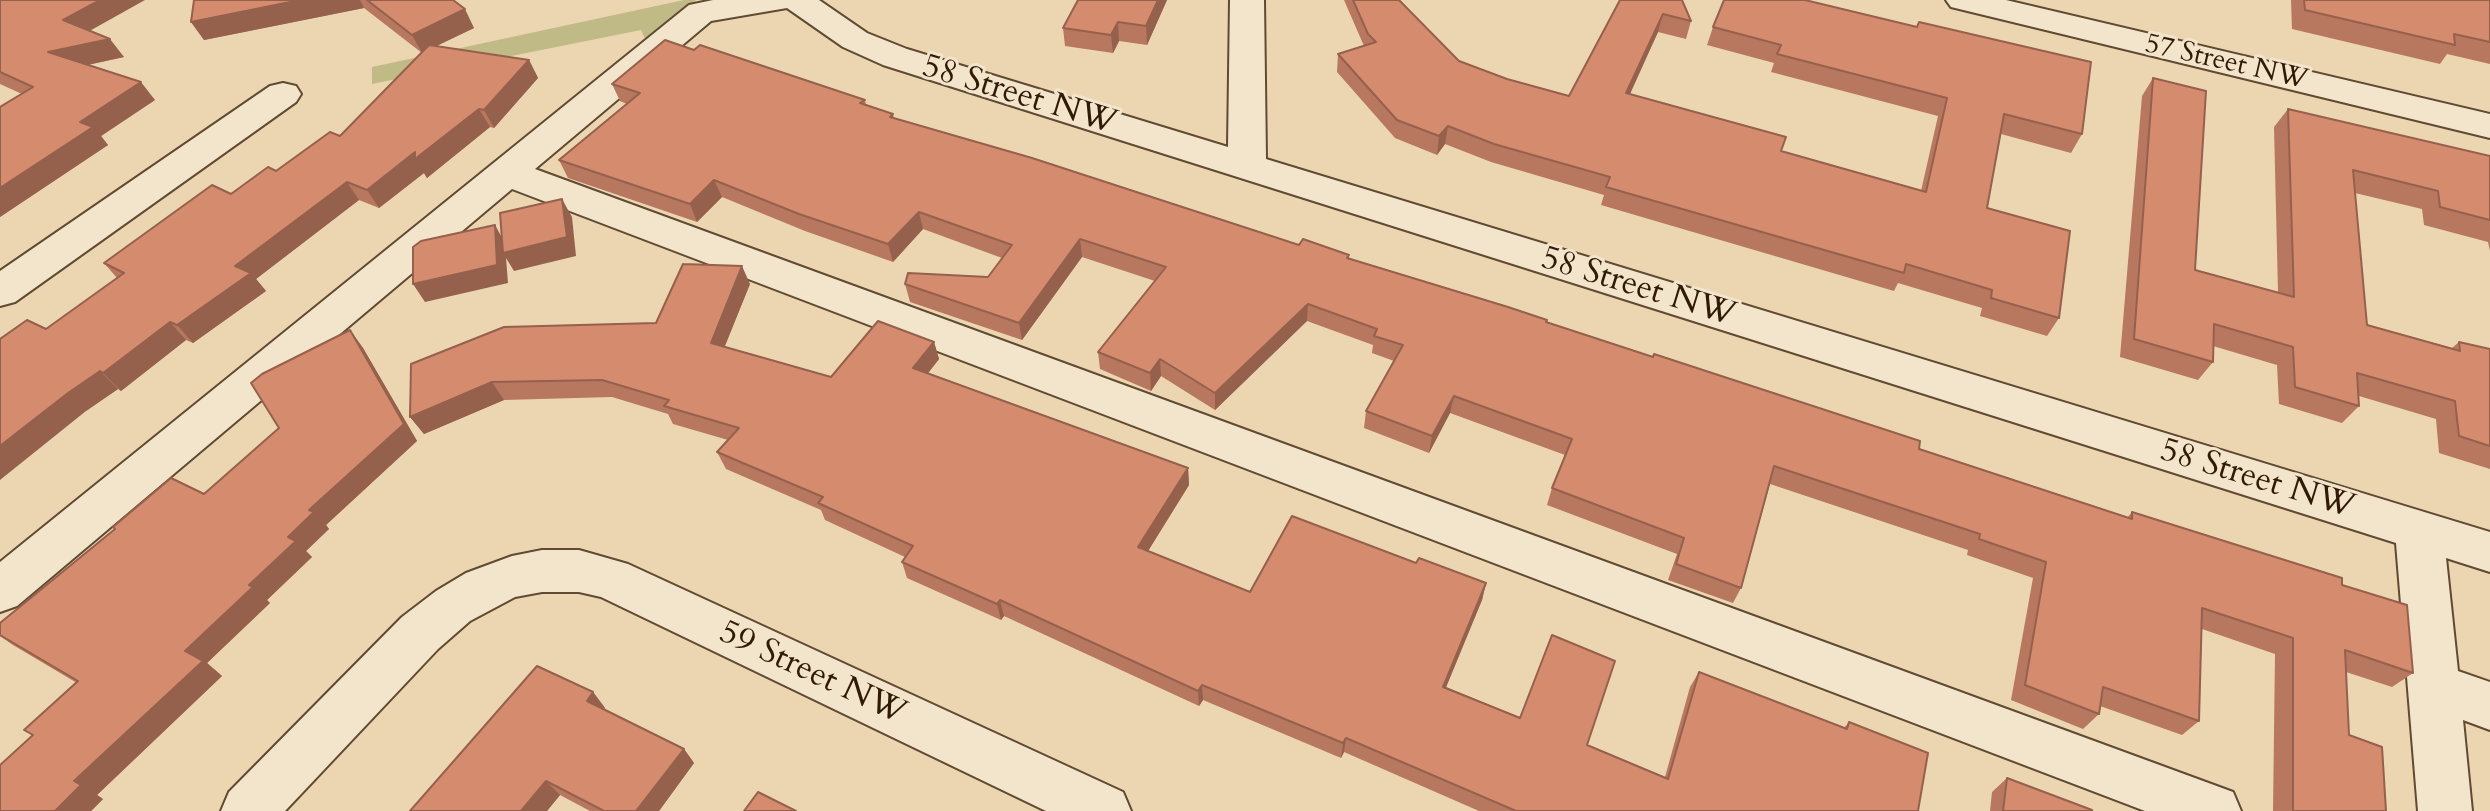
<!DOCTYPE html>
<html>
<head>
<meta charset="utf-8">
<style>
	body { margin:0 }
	canvas { display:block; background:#ecd5b1 }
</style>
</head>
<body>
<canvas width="2490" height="811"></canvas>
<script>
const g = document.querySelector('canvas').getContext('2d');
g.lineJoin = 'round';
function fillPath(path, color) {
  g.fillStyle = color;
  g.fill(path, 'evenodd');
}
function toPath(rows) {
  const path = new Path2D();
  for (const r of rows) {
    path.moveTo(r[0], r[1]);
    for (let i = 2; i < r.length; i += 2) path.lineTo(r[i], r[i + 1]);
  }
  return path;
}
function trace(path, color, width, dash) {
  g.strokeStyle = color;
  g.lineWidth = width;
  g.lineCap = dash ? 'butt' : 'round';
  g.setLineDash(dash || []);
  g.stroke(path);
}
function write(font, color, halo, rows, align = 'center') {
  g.font = font + ' Cardo,serif';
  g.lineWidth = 6;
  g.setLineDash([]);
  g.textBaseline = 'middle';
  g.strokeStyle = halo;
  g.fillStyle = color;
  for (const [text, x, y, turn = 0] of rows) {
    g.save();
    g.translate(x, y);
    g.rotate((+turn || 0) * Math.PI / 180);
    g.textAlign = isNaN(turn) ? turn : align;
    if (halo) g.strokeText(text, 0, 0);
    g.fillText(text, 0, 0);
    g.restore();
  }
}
const green = toPath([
	[684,0,696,0,646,41,641,30,372,84,372,67]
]);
const minor = toPath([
	[713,0,819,0,867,33,907,49,1228,147,1230,0,1264,0,1266,159,2490,532,2490,572,2446,558,2458,671,2490,682,2490,730,2463,720,2472,811,2418,811,2396,543,883,65,843,47,787,8,711,21,535,169,2214,785,2233,792,2241,811,2145,811,512,189,17,606,0,612,0,562,689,5,713,0],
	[1946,0,2006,0,2490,114,2490,138,1951,7,1946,0],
	[283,83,296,86,301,94,296,102,15,302,0,306,0,271,270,86,283,83],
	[542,550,579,550,628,564,1123,792,1131,811,1046,811,601,597,579,592,542,592,515,597,470,621,438,649,285,811,221,811,229,792,402,617,436,591,466,573,512,556,542,550]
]);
const wall = toPath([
	[0,0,90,31,124,57,88,65,155,100,101,136,108,145,0,217,0,107,22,94,0,84],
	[194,0,453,0,474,28,436,46,529,60,538,78,494,128,490,127,427,178,424,173,379,208,359,200,256,279,266,291,193,343,186,340,121,391,118,389,86,411,46,329,117,278,104,263,231,194,340,136,422,53,364,8,204,40,191,22],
	[1167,0,1147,45,1119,41,1113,53,1065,46,1063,28],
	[1344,0,1399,0,1459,61,1507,79,1569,96,1620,0,1691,21,1686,39,1658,32,1629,94,1781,151,1921,191,1938,116,1771,72,1774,63,1707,45,1713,27,1917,27,1919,22,2082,134,2071,153,2001,134,1987,208,2059,318,2047,336,1980,316,1982,308,1898,283,1894,291,1601,205,1604,195,1491,162,1445,144,1437,155,1395,138,1337,72,1338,54,1364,46],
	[2291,0,2490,0,2490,64,2447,54,2440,64,2292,29],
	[694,50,865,100,866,105,893,114,894,119,1299,245,1349,255,1349,259,1547,323,2127,518,2132,512,2342,585,2413,673,2392,687,2346,672,2349,735,2386,811,2273,811,2275,654,2202,629,2199,721,2182,735,2100,706,2099,714,2083,729,2011,700,2033,578,1967,555,1968,550,1770,484,1741,588,1733,603,1668,580,1677,554,1547,505,1552,488,1565,455,1450,413,1429,453,1364,428,1366,411,1394,361,1372,353,1373,345,1307,321,1215,410,1161,376,1151,391,1100,369,1098,352,1155,281,1082,257,1022,340,910,302,905,284,988,277,1002,258,923,229,893,262,805,231,722,197,697,222,568,178,559,160,627,104,620,101,612,84],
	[2153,78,2195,270,2278,293,2274,127,2288,109,2490,156,2490,251,2488,242,2424,225,2422,209,2355,193,2367,325,2452,348,2459,342,2490,349,2490,469,2439,453,2436,419,2359,396,2359,406,2342,423,2279,404,2277,365,2213,346,2213,362,2198,380,2120,357,2142,96],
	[750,284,724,347,831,377,934,342,939,359,928,373,1188,468,1189,485,1148,551,1250,592,1416,563,1486,583,1482,600,1446,687,1665,777,1690,687,1699,672,1844,728,1849,722,1918,811,1479,811,1344,752,1341,758,1203,700,1199,706,1004,616,1001,620,907,578,902,562,905,557,825,520,821,510,726,469,717,452,728,440,673,424,668,414,612,397,504,400,424,434,410,417,411,364,656,323],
	[350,330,363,348,417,441,326,525,329,529,306,551,312,557,267,600,270,603,207,663,222,676,97,795,103,799,91,811,0,811,33,736,77,683,13,645,0,636,0,623,204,494,279,428],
	[593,692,605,708,604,709,684,749,694,763,659,811,590,811,560,795,547,811,410,811],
	[2007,778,2092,811,1990,811,1992,792]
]);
const shadedWall = toPath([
	[100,0,145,0,77,38,63,20],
	[300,0,360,0,364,8,204,40,191,22],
	[1158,0,1167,0,1147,45,1146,26],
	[465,9,474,28,422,53,412,35],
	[1663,14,1658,32,1622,112,1626,93],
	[1118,22,1119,41,1113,53,1111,35],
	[110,39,124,57,63,70,48,52],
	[529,60,538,78,494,128,484,110],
	[141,82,155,100,101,136,108,145,0,217,0,188,80,122],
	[479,109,490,127,427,178,424,173,379,208,367,190,415,152],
	[1448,126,1445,144,1437,155,1439,136],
	[714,180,722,197,697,222,690,204],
	[347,182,359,200,256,279,266,291,193,343,177,325,235,266],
	[562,199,572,217,576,256,514,271,506,258,508,283,425,302,413,284,495,225,505,243],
	[919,212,923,229,893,262,888,244],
	[1080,239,1082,257,1022,340,1019,323],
	[742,266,750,284,719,361,711,343],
	[1308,304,1307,321,1215,410,1215,393],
	[170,322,186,340,121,391,103,373],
	[350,330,363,348,417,441,326,525,329,529,306,551,312,557,267,600,270,603,207,663,222,676,97,795,103,799,91,811,55,811,74,781,185,651,249,585,309,510],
	[934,342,939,359,918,386,913,368],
	[1160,359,1161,376,1151,391,1150,373],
	[100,371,118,389,86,411,0,480,0,446,68,393],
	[492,382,504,400,424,434,410,417],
	[1454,396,1450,413,1429,453,1432,436],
	[1188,468,1189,485,1140,564,1138,547],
	[1486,583,1482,600,1440,702,1443,687],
	[1000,600,1004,616,1001,620,997,604],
	[1202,685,1203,700,1199,706,1198,691],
	[593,692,605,708,599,716,587,701],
	[1346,738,1344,752,1341,758,1343,743],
	[684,749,694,763,659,811,636,811],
	[546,781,560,795,547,811,521,811]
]);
const building = toPath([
	[0,0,100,0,63,20,110,39,48,52,141,82,80,122,93,127,0,188,0,107,33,87,0,72,0,0],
	[194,0,300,0,191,22,194,0],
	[367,0,453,0,465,9,412,35,367,0],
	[1078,0,1158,0,1146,26,1118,22,1111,35,1063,28,1078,0],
	[1353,0,1399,0,1459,61,1507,79,1569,96,1620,0,1682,0,1691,21,1663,14,1626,93,1786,137,1781,151,1926,192,1947,98,1777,54,1781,45,1713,27,1724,0,1805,0,1917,27,1919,22,2091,62,2082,134,2004,114,1987,208,2070,231,2059,318,1991,298,1992,290,1906,264,1904,273,1606,187,1610,177,1494,144,1448,126,1439,136,1397,120,1338,54,1376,42,1368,34,1353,0],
	[2304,0,2490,0,2490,42,2454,34,2455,45,2305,10,2304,0],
	[665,40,694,50,700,45,865,100,860,103,893,114,890,117,1032,158,1299,245,1303,239,1349,255,1347,258,1508,307,1547,320,1546,322,1653,357,1654,354,1920,441,1919,449,2132,519,2132,512,2342,578,2342,585,2407,605,2413,673,2345,650,2349,735,2382,747,2386,811,2293,811,2293,638,2202,608,2199,721,2103,687,2099,714,2025,685,2046,562,1979,539,1980,534,1774,466,1741,588,1676,564,1684,538,1552,488,1572,439,1454,396,1432,436,1366,411,1403,345,1374,336,1377,329,1308,304,1215,393,1160,359,1150,373,1098,352,1166,267,1080,239,1019,323,905,284,908,273,988,277,1012,245,919,212,888,244,799,214,714,180,690,204,559,160,640,93,612,84,665,40],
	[429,45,529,60,484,110,479,109,415,159,415,152,367,190,347,182,235,266,251,273,177,325,170,322,103,373,100,371,68,393,0,446,0,339,27,320,46,329,124,273,104,263,212,185,231,194,268,167,276,171,330,132,340,136,429,45],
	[2153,78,2206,91,2195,270,2294,297,2288,109,2490,156,2490,220,2440,207,2438,191,2353,170,2367,325,2460,351,2459,342,2490,349,2490,446,2459,436,2455,401,2357,373,2359,406,2295,387,2293,347,2214,324,2213,362,2134,339,2153,78],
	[562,199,567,237,503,253,500,213,562,199],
	[495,225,497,265,413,284,413,247,421,241,495,225],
	[683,264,742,266,711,343,831,377,878,321,934,342,913,368,1188,468,1138,547,1250,592,1292,516,1416,563,1419,558,1486,583,1443,687,1520,718,1552,635,1615,661,1587,745,1668,779,1699,672,1847,729,1849,722,1928,753,1918,811,1516,811,1346,738,1343,743,1202,685,1198,691,1000,600,997,604,902,562,913,546,818,503,823,497,717,452,739,428,664,406,669,400,602,380,492,382,410,417,411,364,504,327,656,323,683,264],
	[350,330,404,424,309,510,314,512,288,537,296,541,249,585,253,587,185,651,203,661,74,781,81,785,55,811,0,811,0,765,33,735,24,730,78,681,0,635,0,623,115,529,113,527,171,478,204,494,279,428,251,383,262,374,350,330],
	[537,666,593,692,587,701,684,749,636,811,604,811,546,781,521,811,410,811,537,666],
	[2007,778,2092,810,2092,811,2003,811,2007,778],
	[758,792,796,811,744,811,758,792]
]);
const farStreetnames = [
	["57 Street NW",2226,63,13]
];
const streetNames = [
	["58 Street NW",1019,96,17],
	["58 Street NW",1638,288,17],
	["58 Street NW",2257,480,17],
	["59 Street NW",812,674,25]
];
fillPath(green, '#c0bb86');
trace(minor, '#604a31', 4);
fillPath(minor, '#f3e4cc');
fillPath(wall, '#b7785f');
fillPath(shadedWall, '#95614d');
fillPath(building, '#d58b6e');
trace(building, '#95614d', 2);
write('28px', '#321b06', '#f3e4cc', farStreetnames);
write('34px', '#321b06', '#f3e4cc', streetNames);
</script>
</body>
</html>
